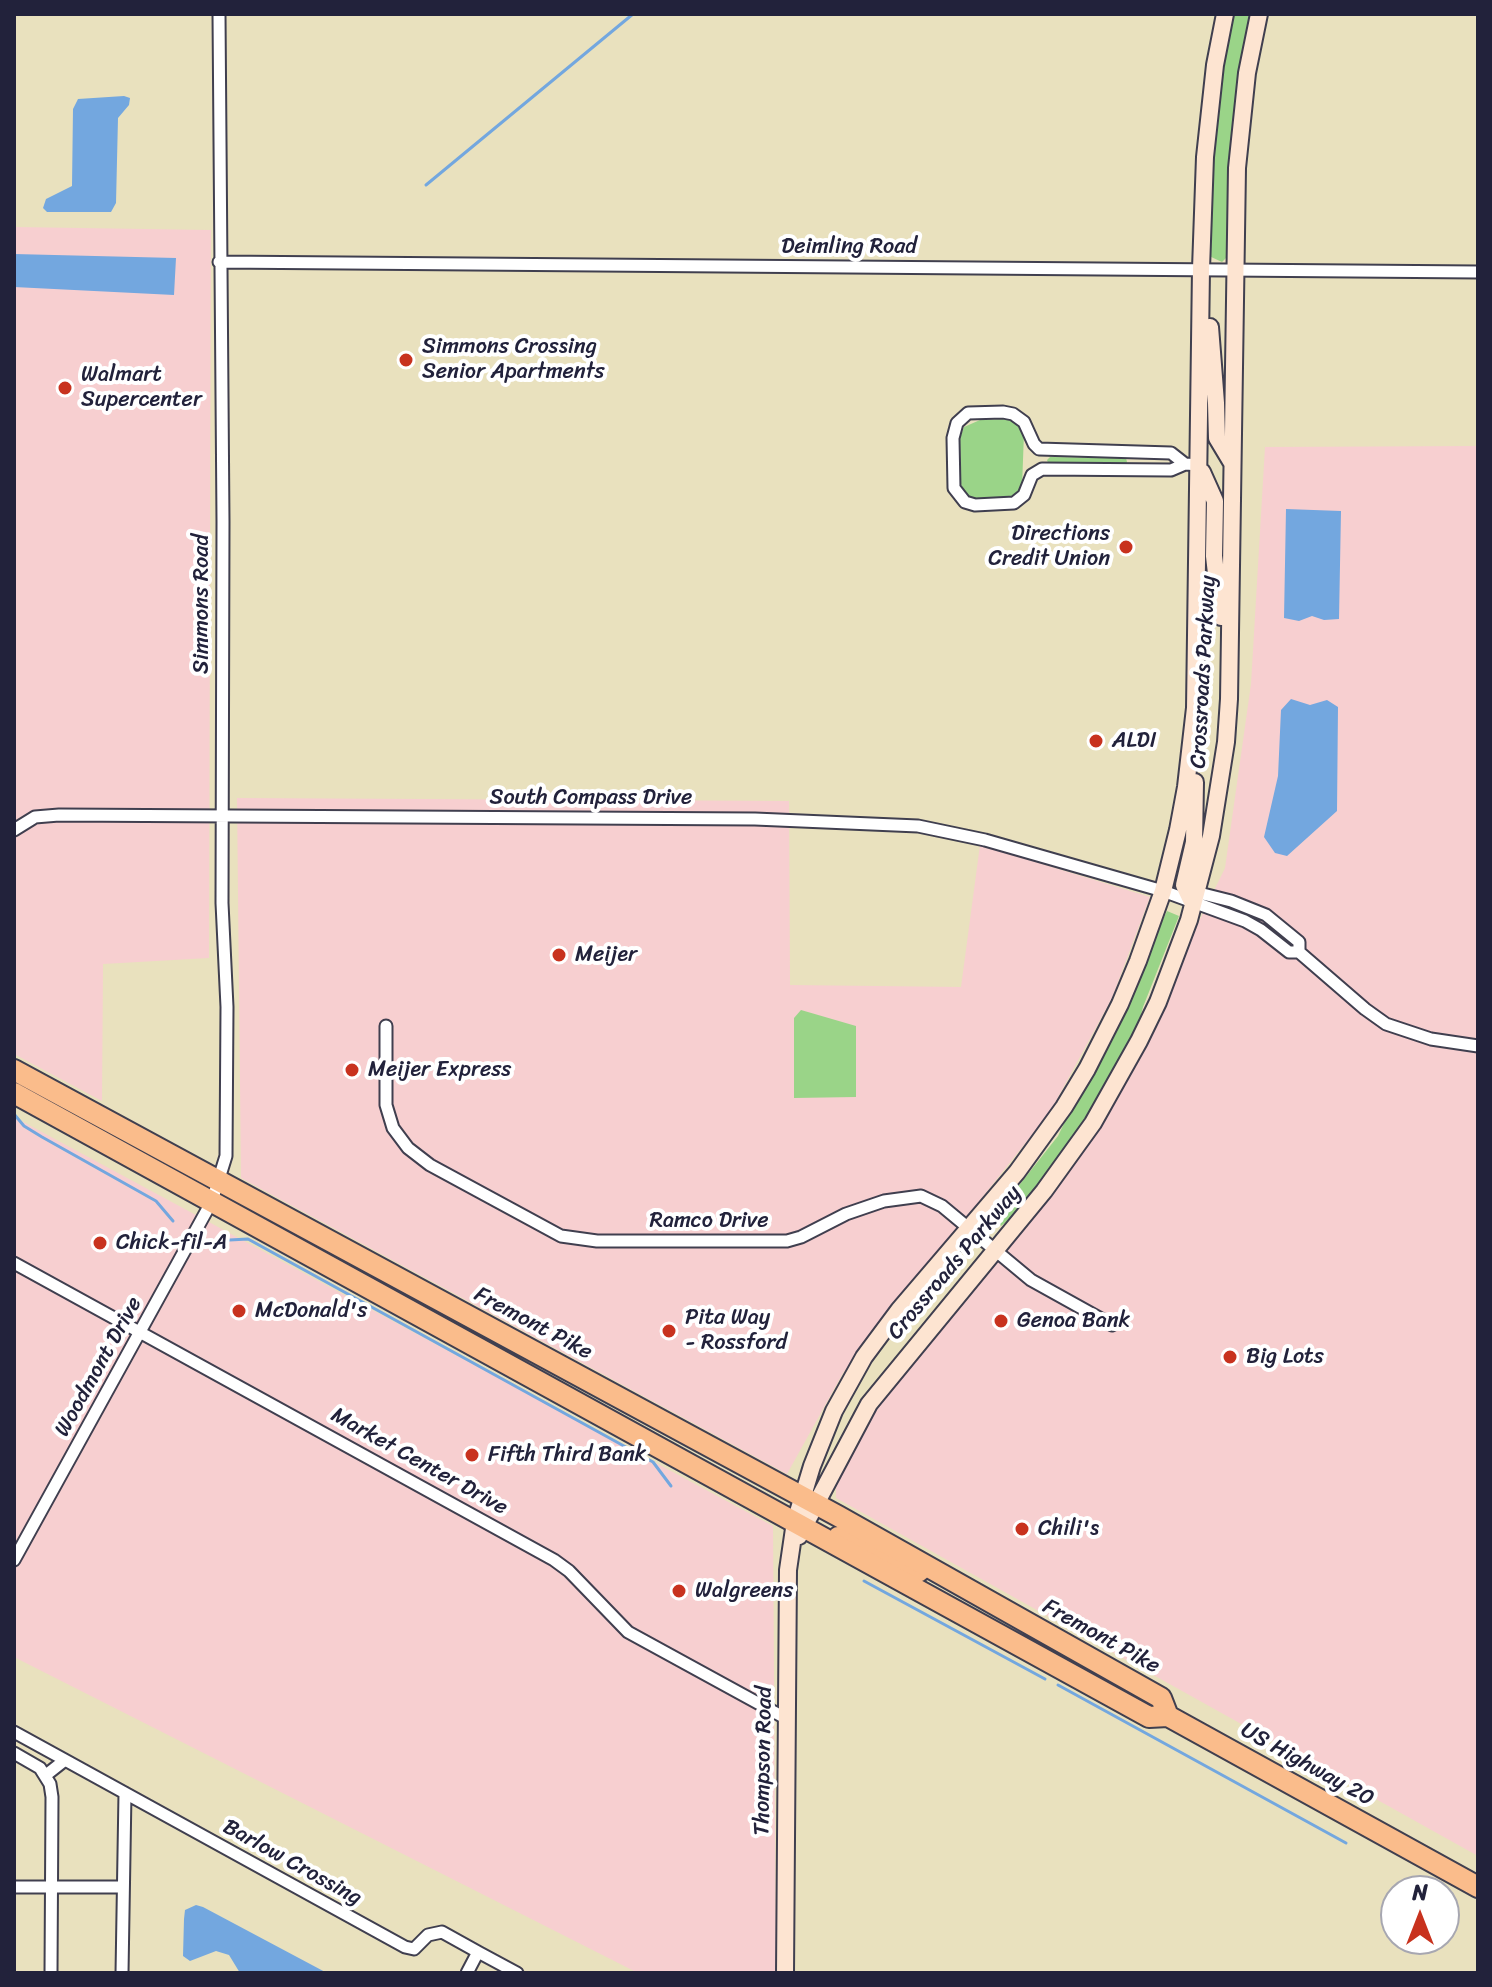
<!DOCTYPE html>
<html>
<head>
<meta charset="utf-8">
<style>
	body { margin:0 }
	#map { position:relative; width:1492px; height:1987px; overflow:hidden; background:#e9e1be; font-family:Sriracha,sans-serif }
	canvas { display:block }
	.frame { position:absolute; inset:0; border:16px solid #22223b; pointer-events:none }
	.north { position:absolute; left:1380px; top:1875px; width:80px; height:80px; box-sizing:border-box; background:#fff; border:2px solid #a7a7b1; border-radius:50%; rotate:0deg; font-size:22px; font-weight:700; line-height:32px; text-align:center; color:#22223b }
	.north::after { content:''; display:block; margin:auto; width:28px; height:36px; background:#c8321e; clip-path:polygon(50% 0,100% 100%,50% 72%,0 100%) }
</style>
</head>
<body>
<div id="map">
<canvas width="1492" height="1987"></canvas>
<div class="frame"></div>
<div class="north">N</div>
</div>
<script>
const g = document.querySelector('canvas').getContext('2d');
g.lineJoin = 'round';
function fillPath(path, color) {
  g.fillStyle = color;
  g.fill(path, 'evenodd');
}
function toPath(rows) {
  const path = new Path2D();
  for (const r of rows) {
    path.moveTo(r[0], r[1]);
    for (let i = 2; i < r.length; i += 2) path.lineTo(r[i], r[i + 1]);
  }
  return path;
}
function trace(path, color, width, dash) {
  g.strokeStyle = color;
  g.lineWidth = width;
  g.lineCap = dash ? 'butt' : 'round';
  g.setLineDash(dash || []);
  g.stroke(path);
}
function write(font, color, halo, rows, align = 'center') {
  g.font = font + ' Sriracha,sans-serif';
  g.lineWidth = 8;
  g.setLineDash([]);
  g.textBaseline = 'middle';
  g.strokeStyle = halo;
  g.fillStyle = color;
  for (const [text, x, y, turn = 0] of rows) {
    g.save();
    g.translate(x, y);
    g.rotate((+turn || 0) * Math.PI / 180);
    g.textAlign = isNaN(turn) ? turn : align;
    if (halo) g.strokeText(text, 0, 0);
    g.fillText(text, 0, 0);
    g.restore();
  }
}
const built = toPath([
	[14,227,211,230,209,958,103,964,102,1101,14,1054],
	[1478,446,1478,1856,836,1498,836,1478,887,1391,906,1374,1099,1127,1225,868,1251,684,1265,447],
	[237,798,789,801,790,985,961,987,980,845,1150,897,1112,998,1050,1112,843,1373,787,1474,241,1178],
	[14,1117,773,1526,776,1973,638,1973,14,1657]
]);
const green = toPath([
	[1233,14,1252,14,1230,146,1228,256,1222,262,1209,256,1213,145,1220,79],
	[1008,419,1021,425,1024,433,1022,487,1017,495,1009,500,973,499,965,494,961,484,960,438,964,427,980,420],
	[1050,457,1126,458,1127,462,1125,466,1049,465,1047,460],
	[1167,911,1179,916,1143,1007,1136,1035,1088,1120,1046,1177,1015,1215,1001,1226,994,1217,1058,1136],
	[801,1010,856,1026,856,1097,794,1098,794,1018]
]);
const water = toPath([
	[124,96,130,98,129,105,118,118,116,203,111,212,47,212,43,208,46,199,72,186,73,109,78,99],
	[14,254,176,258,174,295,14,287],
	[1286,509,1341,511,1339,619,1324,620,1312,616,1299,621,1284,618],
	[1291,699,1310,705,1327,700,1338,707,1337,811,1287,856,1275,853,1264,837,1278,776,1281,710],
	[196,1905,203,1907,327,1973,240,1973,229,1955,216,1951,190,1961,183,1956,184,1919,185,1910]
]);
const stream = toPath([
	[426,185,633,14],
	[14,1114,24,1126,42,1137,156,1201,173,1221],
	[211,1241,248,1239,653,1462,671,1486],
	[864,1581,1045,1679],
	[1058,1685,1346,1843]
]);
const street = toPath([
	[219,262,1478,272],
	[1185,464,1171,453,1039,449,1034,444,1024,422,1013,414,1003,412,968,413,957,423,953,438,954,488,965,502,975,505,1014,503,1024,495,1032,475,1042,469,1171,470,1185,464,1200,465],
	[14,830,35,817,59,815,755,819,918,826,985,840,1163,891,1245,921,1261,930,1289,952,1299,952,1365,1009,1386,1024,1431,1039,1478,1046],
	[1191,891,1231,901,1266,915,1299,942,1299,952],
	[386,1026,386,1105,393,1128,408,1148,430,1165,561,1236,597,1241,787,1241,801,1237,846,1214,884,1201,921,1196,942,1206,1031,1280,1112,1325],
	[14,1263,554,1560,569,1571,628,1632,787,1719],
	[14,1560,212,1201,226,1156,227,1007,222,903,223,522,219,14],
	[14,1732,65,1760],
	[14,1753,40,1768,50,1784,52,1797,51,1973],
	[46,1775,65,1760,405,1947,414,1949,428,1935,442,1932,478,1952,467,1973],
	[14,1887,123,1887],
	[478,1952,517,1973],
	[122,1973,125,1793]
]);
const secondary = toPath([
	[1210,327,1216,403,1217,438,1232,463],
	[1202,472,1215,501,1214,556,1221,617],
	[1193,904,1184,885,1194,842,1195,782],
	[799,1536,869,1404,1044,1191,1093,1123,1139,1041,1158,1002,1189,920,1211,836,1226,742,1229,699,1237,168,1247,73,1259,14],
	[785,1973,788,1570,795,1522,812,1466,834,1411,864,1357,899,1310,1017,1172,1064,1107,1087,1069,1120,1004,1138,961,1163,891,1178,830,1186,787,1195,708,1201,269,1205,157,1215,65,1225,14]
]);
const primary = toPath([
	[838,1536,920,1572]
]);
const highway = toPath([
	[14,1070,838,1516,1161,1698,1168,1716],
	[14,1093,1149,1717,1168,1716],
	[1168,1716,1478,1887]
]);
const markers = [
	[406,360,8,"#c8321e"],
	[65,388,8,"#c8321e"],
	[1126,547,8,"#c8321e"],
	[1096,741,8,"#c8321e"],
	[559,955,8,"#c8321e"],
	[352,1070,8,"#c8321e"],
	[100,1243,8,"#c8321e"],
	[239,1311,8,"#c8321e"],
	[1001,1321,8,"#c8321e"],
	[669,1331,8,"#c8321e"],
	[1230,1357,8,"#c8321e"],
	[472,1455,8,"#c8321e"],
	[1022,1529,8,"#c8321e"],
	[679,1591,8,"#c8321e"]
];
const streetNames = [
	["Deimling Road",849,247],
	["Simmons Road",202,604,-90],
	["Crossroads Parkway",1204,672,-87],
	["South Compass Drive",591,798],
	["Ramco Drive",709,1221],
	["Crossroads Parkway",955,1263,-50],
	["Fremont Pike",533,1324,28],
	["Woodmont Drive",99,1367,-61],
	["Market Center Drive",419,1462,29],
	["Fremont Pike",1101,1637,29],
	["Thompson Road",764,1761,-89],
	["US Highway 20",1307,1765,29],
	["Barlow Crossing",292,1863,29]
];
const poiNames = [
	["Simmons Crossing",422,347],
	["Senior Apartments",422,372],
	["Walmart",81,375],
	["Supercenter",81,400],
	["Directions",1110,534,"right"],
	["Credit Union",1110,559,"right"],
	["ALDI",1112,741],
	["Meijer",575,955],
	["Meijer Express",368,1070],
	["Chick-fil-A",116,1243],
	["McDonald's",255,1311],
	["Pita Way",685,1318],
	["- Rossford",685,1343],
	["Genoa Bank",1017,1321],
	["Big Lots",1246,1357],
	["Fifth Third Bank",488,1455],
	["Chili's",1038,1529],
	["Walgreens",695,1591]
];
fillPath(built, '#f7cfd0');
fillPath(green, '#9ad488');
fillPath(water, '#73a7df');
trace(stream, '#73a7df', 3);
trace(street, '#403f4f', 15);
trace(secondary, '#403f4f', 20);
trace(primary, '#403f4f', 22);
trace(highway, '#403f4f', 24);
trace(street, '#fff', 11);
trace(secondary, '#fde4d1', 16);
trace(primary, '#fabc8b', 18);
trace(highway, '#fabc8b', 20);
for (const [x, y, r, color] of markers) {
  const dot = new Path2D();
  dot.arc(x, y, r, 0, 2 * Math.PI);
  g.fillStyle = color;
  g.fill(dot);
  trace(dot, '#fff', 3);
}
write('22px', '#22223b', '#fff', streetNames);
write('22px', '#22223b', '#fff', poiNames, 'left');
</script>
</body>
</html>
